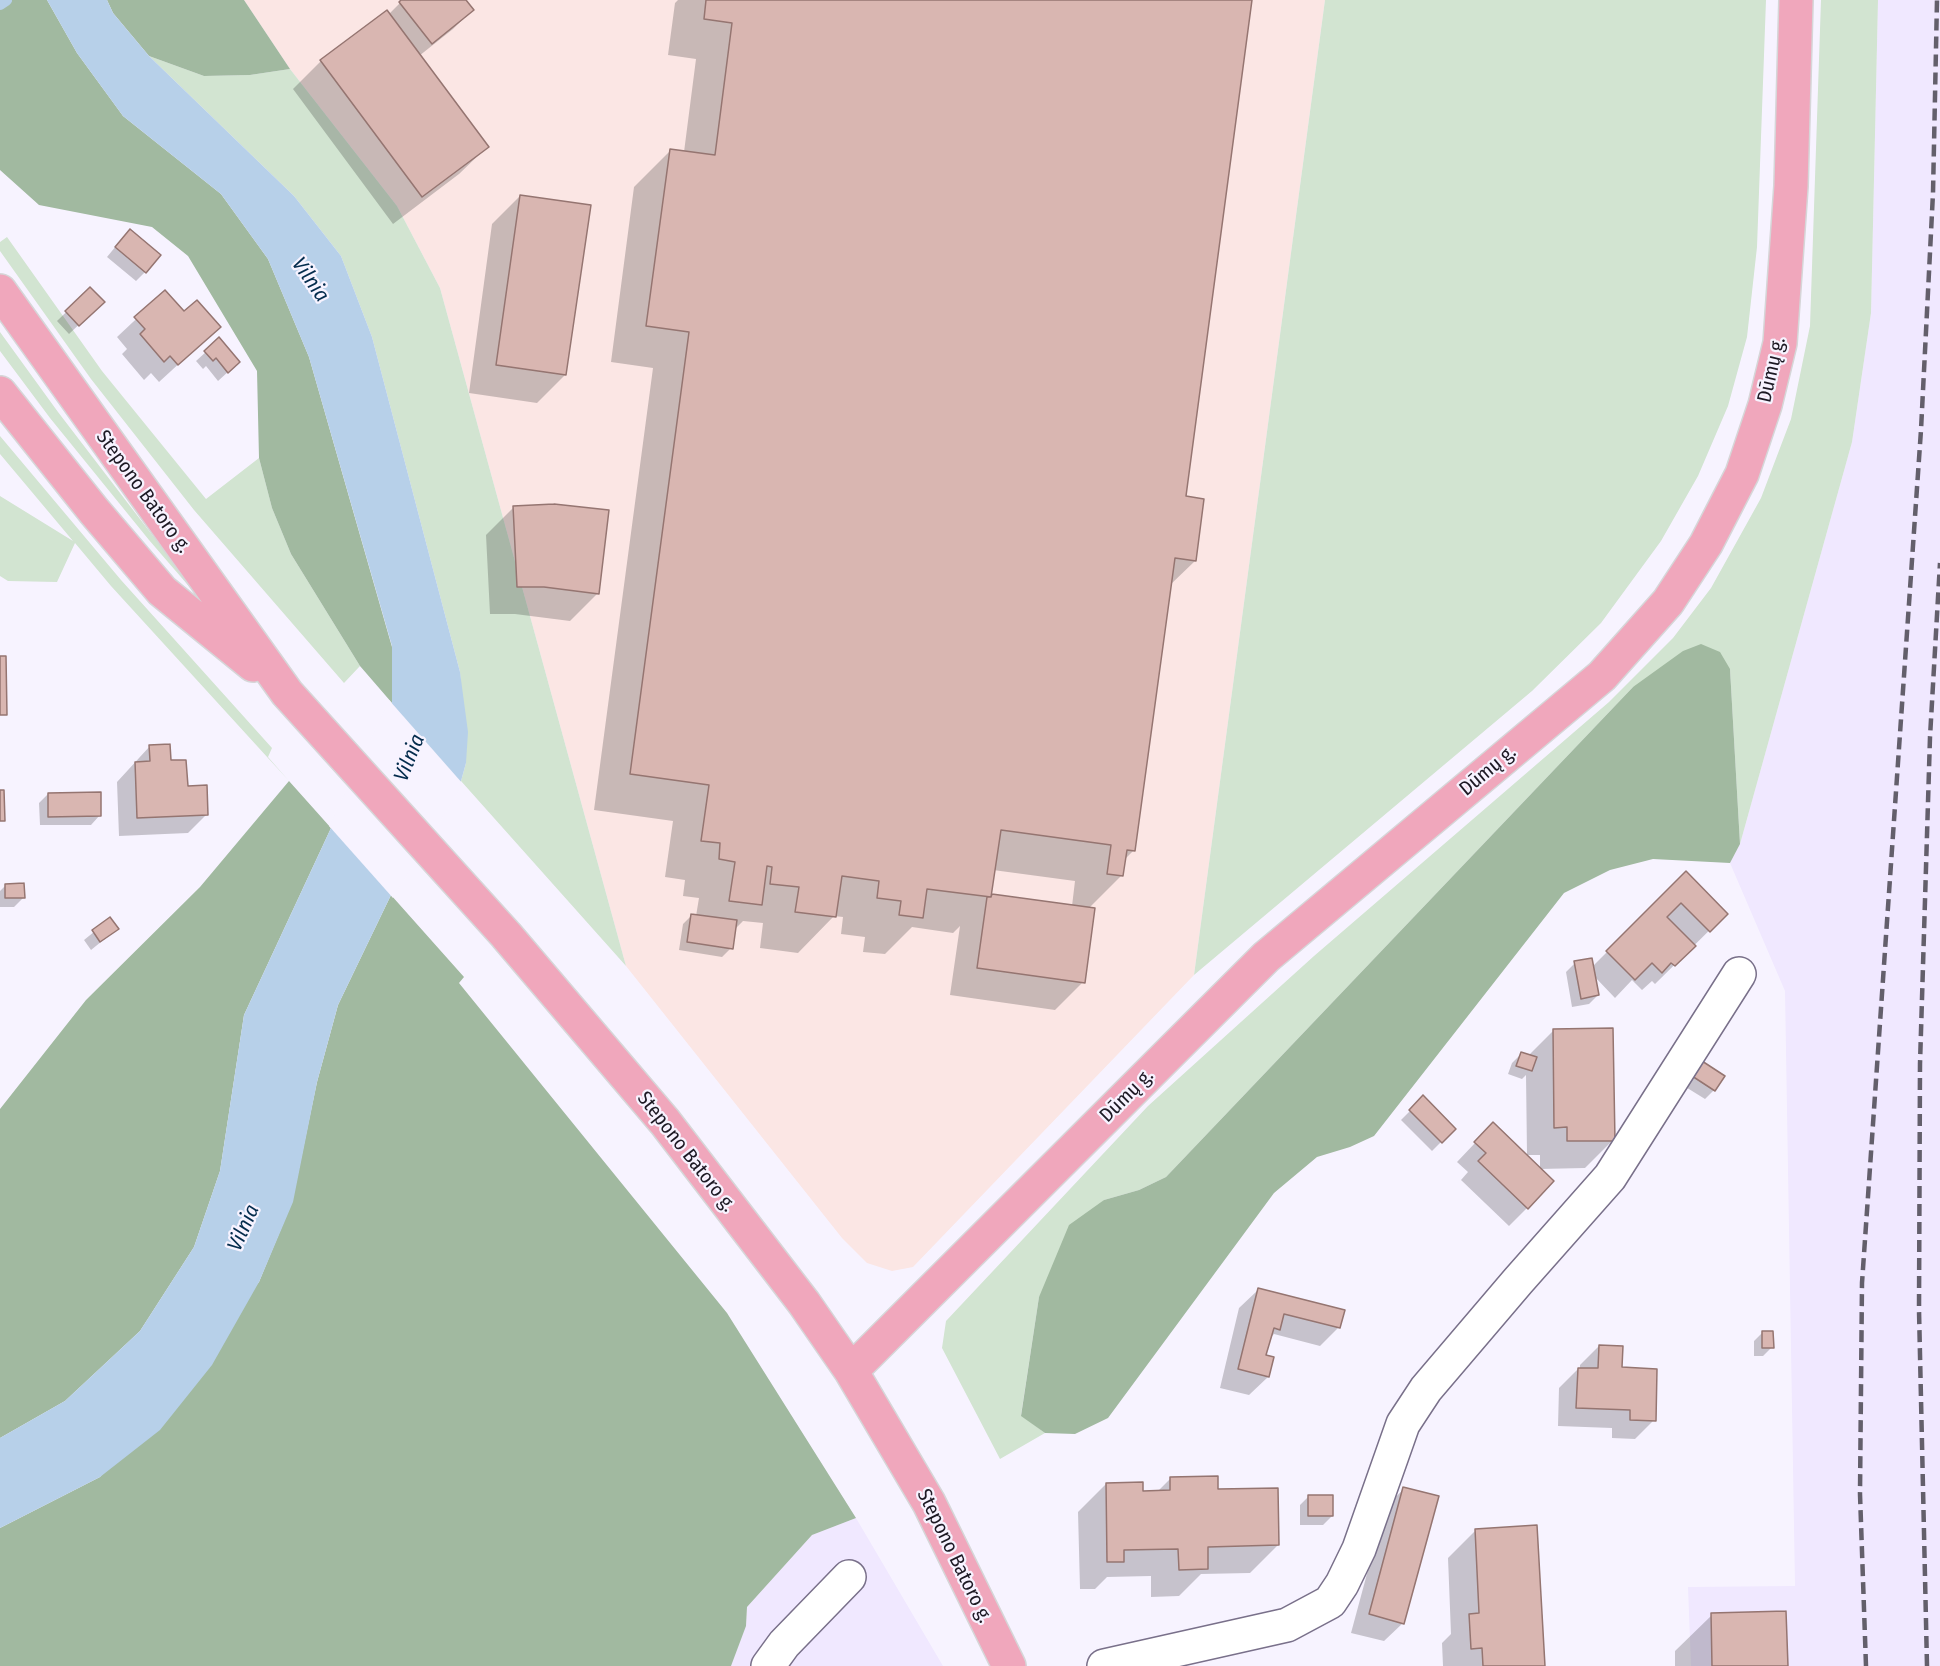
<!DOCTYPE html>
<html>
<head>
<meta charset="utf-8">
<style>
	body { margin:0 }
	canvas { display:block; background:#f7f3ff }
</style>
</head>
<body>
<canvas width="1940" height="1666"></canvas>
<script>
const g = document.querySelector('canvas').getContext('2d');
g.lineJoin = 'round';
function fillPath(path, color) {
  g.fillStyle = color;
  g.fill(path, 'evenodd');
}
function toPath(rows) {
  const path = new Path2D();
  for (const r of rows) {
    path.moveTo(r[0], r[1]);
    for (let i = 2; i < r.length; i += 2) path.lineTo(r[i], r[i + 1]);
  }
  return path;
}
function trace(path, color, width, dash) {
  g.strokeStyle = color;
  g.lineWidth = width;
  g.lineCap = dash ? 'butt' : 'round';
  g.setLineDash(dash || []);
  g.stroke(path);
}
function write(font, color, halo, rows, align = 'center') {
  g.font = font + ' "Fira Sans Condensed",sans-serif';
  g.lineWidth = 4.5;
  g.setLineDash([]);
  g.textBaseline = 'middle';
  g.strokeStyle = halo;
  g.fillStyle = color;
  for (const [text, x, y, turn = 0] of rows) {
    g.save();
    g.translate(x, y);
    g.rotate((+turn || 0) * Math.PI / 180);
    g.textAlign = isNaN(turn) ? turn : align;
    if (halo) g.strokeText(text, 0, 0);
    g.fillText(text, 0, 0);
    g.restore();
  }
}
const built = toPath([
	[1878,0,1940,0,1940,1666,1691,1666,1688,1587,1795,1586,1785,991,1730,863,1740,844,1852,442,1871,313],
	[856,1518,943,1666,731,1666,746,1626,747,1607,812,1535]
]);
const industrial = toPath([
	[244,0,1325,0,1194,975,913,1267,892,1271,867,1263,842,1238,626,966,440,288,397,206,290,69]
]);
const green = toPath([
	[1325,0,1766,0,1757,247,1747,337,1728,406,1698,476,1661,541,1601,623,1532,691,1194,975],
	[1821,0,1878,0,1871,313,1852,442,1740,844,1730,669,1633,687,1166,1177,1139,1190,1104,1200,1039,1297,1021,1415,1045,1433,1000,1459,942,1348,946,1321,1148,1106,1314,956,1609,702,1673,638,1711,588,1761,498,1791,419,1810,326],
	[149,56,204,76,250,75,290,69,397,206,440,288,626,966,461,781,466,763,460,672,372,337,341,256,294,196],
	[7,237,102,371,206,499,259,458,272,508,291,554,360,666,344,683,194,510,91,379,0,251,0,242],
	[0,332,58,412,153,536,220,616,218,620,149,540,50,418,0,351],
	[0,436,121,580,272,748,268,757,289,781,111,586,75,543,57,582,8,581,0,576,0,496,73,541,0,454]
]);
const forest = toPath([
	[0,0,47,0,77,53,123,116,221,194,268,259,309,357,392,647,392,703,360,666,291,554,272,508,259,458,257,371,188,256,152,227,39,205,0,170],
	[107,0,244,0,290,69,250,75,204,76,149,56,113,13],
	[1701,644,1720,652,1730,669,1740,844,1730,863,1653,859,1610,870,1564,893,1374,1136,1350,1147,1317,1157,1274,1193,1108,1418,1075,1434,1045,1433,1021,1416,1039,1297,1069,1225,1104,1200,1139,1190,1166,1177,1633,687,1683,651],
	[289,781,331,828,244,1015,220,1171,194,1247,140,1331,65,1401,0,1438,0,1109,86,1000,200,887],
	[391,895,464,977,459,983,727,1313,856,1518,812,1535,747,1607,746,1626,731,1666,0,1666,0,1528,100,1477,259,1282,292,1202,317,1082,338,1005]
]);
const water = toPath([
	[47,0,107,0,113,13,149,56,294,196,341,256,372,337,460,672,468,732,466,763,461,781,391,895,338,1005,317,1082,293,1202,259,1282,212,1365,160,1430,100,1477,0,1528,0,1438,65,1401,140,1331,194,1247,220,1171,244,1015,331,828,392,703,392,646,309,357,268,259,221,194,123,116,77,53]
]);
const pier = toPath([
	[389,700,463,784,393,898,329,826]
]);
const shadow = toPath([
	[403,0,464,0,472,10,453,29,419,56,487,147,459,174,393,224,293,89,321,61,387,12,389,14],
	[678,0,1251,0,1184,498,1195,561,1170,585,1134,850,1124,860,1122,875,1089,908,1083,982,1055,1010,950,995,960,926,953,933,912,927,885,954,863,952,865,937,841,934,843,917,834,916,798,953,760,948,763,923,743,921,734,930,731,948,722,957,679,950,683,924,692,915,696,916,699,898,683,896,685,880,665,877,673,821,594,810,653,368,611,362,634,187,671,150,684,152,696,59,668,55,675,3],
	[993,870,1075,881,1072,906,993,895,989,899],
	[520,196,565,375,537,403,469,393,492,224],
	[121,240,145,272,136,281,107,257],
	[90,289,103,302,69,334,57,321],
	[165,292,184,313,219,327,159,382,151,373,144,380,122,354,127,349,117,337],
	[219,340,229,371,218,381,206,366,203,369,196,361],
	[514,507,598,593,570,621,515,614,490,614,486,535],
	[150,746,169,762,207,814,188,833,119,836,117,782],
	[48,794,100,815,91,825,40,825,39,803],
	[1686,873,1726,914,1655,984,1652,981,1642,990,1632,980,1615,998,1594,976,1598,995,1589,1004,1572,1007,1566,972,1575,963,1592,967],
	[6,885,23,898,14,907,0,907,0,891],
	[110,919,117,929,91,950,84,940],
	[1553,1031,1613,1140,1585,1168,1540,1169,1540,1155,1527,1155,1526,1075,1522,1079,1508,1074,1512,1063,1521,1054,1528,1056],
	[1702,1063,1714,1090,1705,1099,1684,1086],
	[1423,1098,1454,1129,1432,1151,1401,1120],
	[1493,1124,1527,1208,1509,1226,1461,1180,1468,1172,1457,1162],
	[1258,1290,1339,1327,1320,1346,1274,1334,1269,1339,1265,1356,1268,1377,1249,1395,1220,1388,1239,1308],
	[1763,1332,1772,1347,1763,1356,1754,1356,1754,1341],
	[1599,1346,1621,1369,1654,1420,1635,1439,1612,1438,1612,1428,1558,1426,1559,1388,1578,1369,1580,1369,1580,1365],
	[1171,1478,1278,1545,1250,1573,1201,1574,1179,1596,1151,1597,1151,1576,1107,1577,1095,1589,1080,1589,1078,1512,1106,1484,1142,1492,1157,1492],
	[1404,1489,1403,1623,1384,1641,1351,1633,1385,1507],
	[1309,1496,1332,1516,1323,1525,1300,1525,1300,1505],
	[1476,1530,1543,1666,1443,1666,1442,1643,1451,1634,1448,1558],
	[1712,1615,1787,1666,1675,1666,1675,1651]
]);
const stream = toPath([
	[0,4,6,0]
]);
const building = toPath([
	[401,0,466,0,474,10,432,44,399,2,401,0],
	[706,0,1252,0,1186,496,1204,499,1196,561,1175,558,1135,851,1127,850,1123,876,1107,874,1111,845,1001,830,991,897,927,889,923,918,899,915,901,901,877,898,879,881,842,876,836,917,795,912,799,887,770,884,772,867,767,866,762,905,729,901,735,862,719,859,720,843,701,841,709,785,630,774,689,332,646,326,670,149,715,155,732,23,704,19,706,0],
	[387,10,489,147,422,197,320,60,387,10],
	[520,195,591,205,566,375,496,365,520,195],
	[130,229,161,255,146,273,115,247,130,229],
	[90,287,105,302,79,326,65,311,90,287],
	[165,290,184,311,197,300,221,327,178,365,170,356,164,362,140,334,145,329,134,317,165,290],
	[219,337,240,362,228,373,216,358,213,361,204,351,219,337],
	[554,504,609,510,599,594,544,587,517,587,513,506,554,504],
	[0,656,6,656,7,715,0,715,0,656],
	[170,744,171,760,186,760,188,786,207,785,208,815,137,818,135,762,150,761,149,745,170,744],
	[0,790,4,790,5,821,0,821,0,790],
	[101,792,101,816,48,817,48,793,101,792],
	[1686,871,1728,914,1710,932,1681,903,1667,917,1696,946,1675,966,1671,963,1662,973,1652,963,1635,980,1606,951,1686,871],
	[24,883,25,898,5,898,5,884,24,883],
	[992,894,1095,908,1085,983,977,968,987,897,991,897,992,894],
	[691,914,737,920,733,949,687,942,691,914],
	[110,917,119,929,100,942,92,930,110,917],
	[1592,958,1599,995,1581,999,1574,961,1592,958],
	[1613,1028,1615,1141,1567,1141,1567,1127,1554,1128,1553,1029,1613,1028],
	[1521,1052,1537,1057,1532,1071,1516,1066,1521,1052],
	[1702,1061,1725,1076,1715,1091,1692,1076,1702,1061],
	[1423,1095,1456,1129,1442,1143,1409,1110,1423,1095],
	[1493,1122,1554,1181,1528,1209,1478,1161,1486,1153,1474,1142,1493,1122],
	[1258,1288,1345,1310,1340,1328,1284,1314,1280,1330,1274,1328,1266,1355,1274,1357,1269,1377,1238,1369,1258,1288],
	[1762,1331,1773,1331,1774,1348,1762,1348,1762,1331],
	[1599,1345,1623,1346,1622,1367,1657,1369,1656,1421,1630,1420,1630,1410,1576,1408,1578,1368,1598,1368,1599,1345],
	[1218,1476,1218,1489,1278,1488,1279,1545,1208,1547,1208,1569,1179,1570,1178,1549,1124,1550,1124,1562,1107,1562,1106,1483,1143,1482,1143,1491,1170,1490,1170,1477,1218,1476],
	[1403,1487,1439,1496,1404,1624,1369,1614,1403,1487],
	[1308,1495,1333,1495,1333,1516,1308,1516,1308,1495],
	[1537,1525,1545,1666,1483,1666,1482,1648,1471,1649,1469,1614,1479,1613,1475,1529,1537,1525],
	[1786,1611,1788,1666,1712,1666,1711,1613,1786,1611]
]);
const minor = toPath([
	[768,1666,784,1644,849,1577],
	[1104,1666,1287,1625,1330,1602,1342,1584,1359,1549,1403,1424,1426,1389,1518,1281,1610,1177,1739,974]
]);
const major = toPath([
	[0,291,287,693,506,935,665,1122,804,1303,851,1371,929,1503,1009,1666],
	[0,393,94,511,162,591,253,665],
	[851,1371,1266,957,1602,676,1668,602,1706,544,1742,474,1765,405,1780,343,1791,186,1796,0]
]);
const rail = toPath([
	[1866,1666,1860,1494,1862,1283,1921,430,1933,193,1937,0],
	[1927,1666,1919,1310,1920,1064,1930,737,1940,563]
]);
const streetNames = [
	["Dūmų g.",1772,370,-77],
	["Stepono Batoro g.",143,492,54],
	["Dūmų g.",1488,771,-40],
	["Dūmų g.",1127,1096,-45],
	["Stepono Batoro g.",686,1152,52],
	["Stepono Batoro g.",954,1556,64]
];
const waterNames = [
	["Vilnia",310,280,55],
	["Vilnia",410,758,-68],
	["Vilnia",244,1228,-66]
];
fillPath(built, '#f0e8ff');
fillPath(industrial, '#fbe6e4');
fillPath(green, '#d2e4d1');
fillPath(forest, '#a1b9a0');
fillPath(water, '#b7d0e9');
fillPath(pier, '#f7f3ff');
fillPath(shadow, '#0003');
trace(stream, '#b7d0e9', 12);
fillPath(building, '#d9b6b1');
trace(building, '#957571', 1.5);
trace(minor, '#79708a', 36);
trace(major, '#d6d6d8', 36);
trace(minor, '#fff', 33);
trace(major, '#f0a7bc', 33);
trace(rail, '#635f6b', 4.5, [12, 6]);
write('20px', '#1d1924', '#f7f3ff', streetNames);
write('italic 21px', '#042c4d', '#f7f3ff', waterNames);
</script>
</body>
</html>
